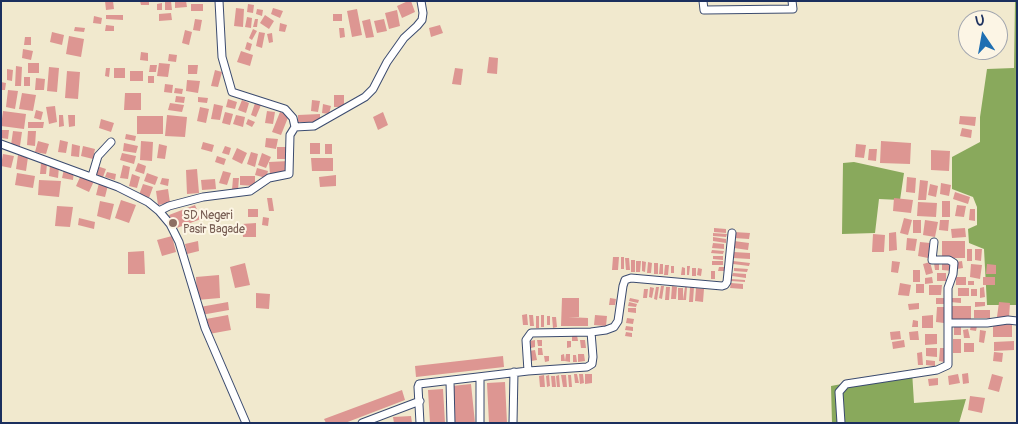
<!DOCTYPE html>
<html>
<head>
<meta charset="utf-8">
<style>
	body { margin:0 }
	#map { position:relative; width:1018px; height:424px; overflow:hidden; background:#f1e9ce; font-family:Pangolin,sans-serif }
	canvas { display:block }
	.frame { position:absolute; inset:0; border:2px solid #1b2f5e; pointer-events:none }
	.north { position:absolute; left:958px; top:10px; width:50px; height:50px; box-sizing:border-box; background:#fcf5e5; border:1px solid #a2a6af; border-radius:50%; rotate:348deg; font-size:14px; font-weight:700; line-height:20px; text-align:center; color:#1b2f5e }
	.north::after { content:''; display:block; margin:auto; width:18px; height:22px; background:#1f6fb2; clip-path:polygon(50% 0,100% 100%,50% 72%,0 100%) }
</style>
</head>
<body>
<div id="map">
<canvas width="1018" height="424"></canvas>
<div class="frame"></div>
<div class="north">U</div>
</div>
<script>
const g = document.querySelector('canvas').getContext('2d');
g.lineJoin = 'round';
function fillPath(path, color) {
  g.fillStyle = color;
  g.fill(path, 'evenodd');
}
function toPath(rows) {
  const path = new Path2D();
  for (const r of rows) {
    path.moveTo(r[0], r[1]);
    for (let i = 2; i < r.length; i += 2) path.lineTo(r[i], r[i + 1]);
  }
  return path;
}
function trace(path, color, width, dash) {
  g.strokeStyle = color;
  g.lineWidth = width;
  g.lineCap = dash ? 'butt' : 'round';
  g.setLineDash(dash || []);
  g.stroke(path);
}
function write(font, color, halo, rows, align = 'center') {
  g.font = font + ' Pangolin,sans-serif';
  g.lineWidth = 4;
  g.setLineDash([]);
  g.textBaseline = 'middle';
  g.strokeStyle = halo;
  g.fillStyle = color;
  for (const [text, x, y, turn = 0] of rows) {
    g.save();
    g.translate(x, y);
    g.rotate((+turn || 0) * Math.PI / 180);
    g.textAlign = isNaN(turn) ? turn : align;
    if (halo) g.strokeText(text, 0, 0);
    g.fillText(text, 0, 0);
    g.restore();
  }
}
const forest = toPath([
	[1015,1,1017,1,1017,305,987,305,984,249,969,243,968,229,977,225,977,207,973,197,952,189,952,157,980,142,980,117,987,69,1014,68],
	[854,162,904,173,900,200,879,199,875,233,842,234,843,163],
	[912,371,914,403,966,399,959,423,832,423,831,386]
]);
const building = toPath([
	[105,1,113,1,114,9,106,10],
	[140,1,149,1,149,5,141,5],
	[165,1,171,1,172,10,165,10],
	[175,1,186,1,187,7,175,8],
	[408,1,411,1,415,12,402,18,397,6],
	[162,3,162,10,157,10,157,4],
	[191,4,203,4,203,11,191,11],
	[248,4,254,5,253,13,247,12],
	[236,8,244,9,243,27,234,26],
	[273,8,283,11,280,18,271,14],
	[257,9,263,10,262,16,256,14],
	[357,9,362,35,352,37,347,11],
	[397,10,400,26,389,29,385,13],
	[171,13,172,20,159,21,159,14],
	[333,14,342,14,342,21,333,21],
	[106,15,123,15,123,20,106,19],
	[265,15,274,21,269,29,260,23],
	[94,16,102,18,101,24,93,23],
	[247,17,252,18,251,28,245,27],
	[195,19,202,20,200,31,193,30],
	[255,19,258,19,257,27,253,27],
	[370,19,374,37,366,38,362,21],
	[384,19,387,31,377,33,374,21],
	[280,23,287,25,285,32,279,31],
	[106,25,114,26,114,31,105,31],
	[440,25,443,33,431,37,429,28],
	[75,27,85,28,84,32,74,31],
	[339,28,344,28,345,37,340,38],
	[253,29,257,31,252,40,249,38],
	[185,30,192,32,189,45,182,43],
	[52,32,64,35,62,45,50,42],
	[259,32,265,33,262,48,256,46],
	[272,33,273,42,269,43,267,34],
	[69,36,84,39,81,57,66,54],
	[25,37,31,37,31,45,24,45],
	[247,42,252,44,250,51,245,49],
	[23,49,33,51,31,60,22,58],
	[241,51,253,55,250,66,237,62],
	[141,52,148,53,148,61,140,60],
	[169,54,177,55,176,62,168,61],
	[489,57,498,58,497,74,487,73],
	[28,63,39,63,39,73,28,73],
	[159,63,170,64,168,77,157,76],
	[150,65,157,65,156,72,149,72],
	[188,65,198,65,197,74,188,74],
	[16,66,22,67,21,86,15,86],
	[49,67,59,68,57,92,47,91],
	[106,68,110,68,109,77,105,76],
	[114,68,125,68,125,78,114,78],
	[455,68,463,69,461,85,452,84],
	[7,69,13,70,12,81,7,80],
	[215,70,222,72,218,87,211,86],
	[67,71,80,72,78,99,65,98],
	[130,71,143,71,143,81,130,81],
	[148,76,154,76,154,83,148,83],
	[24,77,30,77,30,86,24,86],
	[36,78,45,79,44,90,35,90],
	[187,80,200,81,198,93,186,91],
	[1,82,6,83,5,90,1,90],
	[165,84,173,85,172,93,164,92],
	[175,88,183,89,182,94,174,93],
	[8,90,18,91,15,109,6,107],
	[22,93,36,95,33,111,19,109],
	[125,93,141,93,141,110,124,110],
	[334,95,344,95,344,107,334,107],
	[176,96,185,97,184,103,175,102],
	[198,97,208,98,207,103,198,102],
	[228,99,237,102,235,109,226,107],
	[242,100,249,103,246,113,238,110],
	[312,100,320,101,318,112,311,111],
	[170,103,184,105,182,112,168,110],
	[255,103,261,105,256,117,251,115],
	[214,104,223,106,220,120,211,119],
	[323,104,331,106,329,114,322,113],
	[55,106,57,122,49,124,46,107],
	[200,107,209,109,206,123,197,121],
	[36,110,43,112,41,120,34,118],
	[3,111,26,114,24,129,1,126],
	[267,111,275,112,273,124,265,123],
	[225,112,233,114,230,125,222,123],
	[280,112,289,115,281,135,272,132],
	[383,112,388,125,378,130,373,117],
	[320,114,320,122,298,122,298,115],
	[59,115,63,115,64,126,59,127],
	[68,115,75,115,75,126,69,127],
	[167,115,187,117,185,137,165,136],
	[236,115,245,117,243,127,233,124],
	[137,116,163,116,163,134,137,134],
	[960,116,976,117,975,126,959,124],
	[101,119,114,123,111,132,99,128],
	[248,119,255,122,252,127,246,124],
	[28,122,44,122,43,128,28,128],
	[962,128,972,130,971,138,960,136],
	[1,130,9,130,8,139,1,138],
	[13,131,22,132,20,146,11,145],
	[28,131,36,131,35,146,27,145],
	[126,134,136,136,135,141,125,139],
	[266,138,278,139,276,149,265,147],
	[60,140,68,142,66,153,58,152],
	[38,141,49,144,46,154,35,152],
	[141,141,153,142,152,161,140,160],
	[881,141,911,143,910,164,880,163],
	[203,142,214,145,212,152,201,149],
	[124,143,138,146,136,153,123,151],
	[310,143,320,143,320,154,310,154],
	[72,144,80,146,79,157,71,156],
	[159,144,167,146,165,159,157,158],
	[325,144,332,144,332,154,325,154],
	[856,144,866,145,864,158,855,157],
	[83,146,95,149,93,159,81,156],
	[225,146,231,148,229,155,222,153],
	[277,147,289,147,289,159,277,159],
	[237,148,247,153,242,164,232,159],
	[869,149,877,149,876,161,868,160],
	[931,150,950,151,949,171,931,170],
	[251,152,258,154,255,167,247,164],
	[122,153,136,156,134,164,120,160],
	[262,153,271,157,266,168,258,165],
	[3,154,14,156,11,168,1,166],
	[18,155,28,157,26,171,16,169],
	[217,156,226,159,224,165,215,162],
	[311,158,333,158,333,171,312,171],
	[289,161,289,172,270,174,269,162],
	[41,163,47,164,46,174,40,174],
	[138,163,146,166,144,174,135,171],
	[50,165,59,167,58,178,49,176],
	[123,165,130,167,128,179,120,178],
	[97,166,106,169,103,177,94,174],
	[257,168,268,171,266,178,255,175],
	[64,169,74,171,73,180,62,178],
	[197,169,199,193,187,194,186,170],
	[223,171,231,173,227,185,219,183],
	[107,172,116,174,115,180,105,177],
	[17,173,35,176,33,188,15,185],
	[147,173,158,177,155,185,144,181],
	[132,174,140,177,137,188,129,186],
	[81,175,94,181,89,192,76,186],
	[336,175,336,186,320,187,319,177],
	[240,176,255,176,255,186,240,185],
	[907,177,916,178,915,193,906,192],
	[162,178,169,179,168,186,160,184],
	[233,178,239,178,238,190,232,190],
	[215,179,216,189,202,190,201,180],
	[39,180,61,181,59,197,38,195],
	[920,180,928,181,926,200,918,200],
	[99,183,108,185,105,197,96,195],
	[941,183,951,185,949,196,940,194],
	[143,184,153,187,149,198,139,195],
	[930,184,938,186,936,197,928,195],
	[168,189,170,203,158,205,156,191],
	[955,192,970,197,968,204,953,199],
	[267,198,272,198,274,211,269,211],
	[894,198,913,200,911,213,893,211],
	[121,200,136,205,129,223,115,218],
	[100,201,114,204,110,220,97,216],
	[942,201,950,201,950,217,942,217],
	[918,202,937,203,936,217,917,216],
	[195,205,201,219,174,229,169,215],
	[957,205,966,206,964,217,955,216],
	[57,206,73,207,70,227,55,226],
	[248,209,258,209,258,217,248,217],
	[970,209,975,209,975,221,969,220],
	[263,217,269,218,268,226,262,225],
	[79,218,95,222,94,229,78,225],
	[904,218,912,220,908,235,900,233],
	[913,220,921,220,921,233,913,233],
	[925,220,938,222,935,237,923,235],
	[940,220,949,220,948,231,939,230],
	[256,223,256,237,243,237,242,224],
	[714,228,726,229,726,233,714,232],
	[965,228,966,237,952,238,951,229],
	[734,232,750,233,749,239,734,238],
	[896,232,897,250,889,251,889,233],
	[713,233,727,234,726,237,713,236],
	[873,234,885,235,884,252,872,252],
	[172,236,176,252,162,256,157,240],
	[713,237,726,239,726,243,713,241],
	[907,238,917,239,915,251,906,250],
	[198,241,199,251,187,254,185,244],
	[734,241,749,243,748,250,734,248],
	[942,241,965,241,965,258,942,258],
	[920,242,930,243,928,258,918,256],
	[713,243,724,244,724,249,712,248],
	[967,249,972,249,972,261,967,261],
	[975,249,982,249,981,261,975,260],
	[712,250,724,251,723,254,711,253],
	[144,251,145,274,128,274,128,252],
	[734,252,750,253,750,259,733,258],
	[713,256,723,256,723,260,713,259],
	[613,257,619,257,618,270,612,270],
	[621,257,624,257,624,269,621,269],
	[625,258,629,258,630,270,626,270],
	[631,260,635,260,635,272,631,272],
	[636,261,641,261,640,272,636,272],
	[642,261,646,262,645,272,642,271],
	[712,261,723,261,723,265,712,265],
	[733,261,750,263,749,266,733,264],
	[892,261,900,262,898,273,891,272],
	[962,261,963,268,957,269,956,262],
	[648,262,652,263,651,273,647,273],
	[930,262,933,273,926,275,923,264],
	[245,263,250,285,235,288,230,267],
	[654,263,658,263,658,274,654,274],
	[934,263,939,263,939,270,935,270],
	[942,263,954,264,953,271,942,270],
	[660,264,663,264,663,274,659,274],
	[971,264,982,265,980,279,970,277],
	[987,264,996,265,996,274,986,274],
	[665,265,669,265,668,275,664,275],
	[671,266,674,266,674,273,671,273],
	[687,266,690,266,689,275,687,275],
	[682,267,685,268,685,275,681,275],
	[719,267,724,267,724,271,718,271],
	[692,268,696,268,696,276,692,276],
	[698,268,702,269,701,276,697,275],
	[734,268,748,269,747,272,734,271],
	[913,270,920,270,920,282,913,282],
	[711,271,715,271,715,279,711,279],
	[733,273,746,274,746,278,732,276],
	[937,273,946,273,946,281,937,281],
	[219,275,220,298,197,300,196,277],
	[932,277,933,283,925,284,925,278],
	[956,277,966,277,966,285,956,285],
	[983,277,995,277,995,285,983,285],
	[731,279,745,280,745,282,731,281],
	[968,281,974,281,974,285,968,285],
	[731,283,743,284,743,289,730,288],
	[900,283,911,285,909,296,898,295],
	[916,284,924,284,924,293,916,293],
	[929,285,942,285,941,295,929,295],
	[661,286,664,286,662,299,659,298],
	[672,286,677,287,676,299,671,299],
	[650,287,654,288,652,298,649,297],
	[656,287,659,287,657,300,654,299],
	[666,287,670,287,669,300,665,300],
	[685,287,687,287,686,300,683,300],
	[690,287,694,287,693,302,689,302],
	[984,287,985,297,980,298,980,288],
	[678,288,683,288,683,300,678,300],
	[696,288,704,289,703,302,695,301],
	[958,288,969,288,969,296,958,296],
	[644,289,648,289,647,298,643,298],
	[971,289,977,289,977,296,971,296],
	[256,293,270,294,269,309,256,308],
	[562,298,579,298,579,317,568,317,588,318,588,326,561,326],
	[610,298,616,299,615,305,609,305],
	[630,298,639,300,638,303,629,301],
	[936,298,944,298,944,304,936,304],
	[950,298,961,298,961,303,950,302],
	[228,302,229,310,201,315,200,307],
	[629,302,637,304,636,307,628,306],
	[975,302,985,302,985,306,975,307],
	[999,302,1010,303,1009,318,997,317],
	[919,303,919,309,909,310,908,304],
	[951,306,971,306,971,321,951,321],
	[937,307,945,307,944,323,936,322],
	[628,308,636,308,636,313,628,312],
	[974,310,990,310,990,318,974,318],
	[527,314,528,325,523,325,522,315],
	[228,315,231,330,209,334,206,319],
	[529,315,533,315,534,326,530,326],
	[541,315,544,315,544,327,541,327],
	[595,315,607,316,606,326,594,325],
	[933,315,933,328,922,328,922,316],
	[536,316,539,316,539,328,536,328],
	[547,316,550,316,550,325,547,325],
	[552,317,556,317,557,327,553,328],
	[627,318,634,319,633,324,626,323],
	[913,320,918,321,918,327,912,327],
	[993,322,1012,323,1012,337,993,337],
	[954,325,961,325,961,335,954,335],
	[971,325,977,326,976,331,970,330],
	[626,326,633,327,633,331,625,330],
	[968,329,970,338,964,338,963,330],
	[980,330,986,331,984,343,979,342],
	[900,331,901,339,891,340,890,332],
	[918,331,919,340,910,340,909,332],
	[626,332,632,333,632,337,625,336],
	[925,334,937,334,937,344,925,345],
	[572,335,577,335,578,341,572,341],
	[953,339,961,339,961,353,953,353],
	[535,340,535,347,531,348,530,341],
	[537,340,542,340,542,346,538,346],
	[580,340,585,340,586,348,581,348],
	[904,340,905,347,893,349,892,342],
	[567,341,571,341,571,347,567,348],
	[1014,341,1014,350,994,351,994,342],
	[964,343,974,343,974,352,964,352],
	[538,348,542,348,543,355,538,355],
	[926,348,937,348,937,357,926,356],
	[940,348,945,348,944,362,939,361],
	[535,350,537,360,531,361,529,351],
	[922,352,923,365,918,365,917,353],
	[994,352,1003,353,1002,362,993,361],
	[564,354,565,361,561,361,561,355],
	[566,354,570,354,570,362,565,361],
	[578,354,584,354,585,361,578,362],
	[573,355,576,355,577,362,573,362],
	[503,356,504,367,416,377,415,366],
	[544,356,549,356,549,361,545,362],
	[926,360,935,361,935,366,926,365],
	[968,373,969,383,963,384,962,374],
	[574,374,577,374,579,383,575,383],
	[579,374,583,374,584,383,580,384],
	[585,374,592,374,592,383,585,384],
	[958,374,960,383,949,385,948,376],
	[992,374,1003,377,999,392,988,389],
	[544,375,545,387,540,387,539,376],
	[549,375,550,386,547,387,546,376],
	[559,375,560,387,557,387,556,376],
	[561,375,566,375,567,387,563,387],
	[568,375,571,375,572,387,569,387],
	[551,376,555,376,556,387,552,387],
	[938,378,938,385,929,386,928,379],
	[505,382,507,423,489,423,487,383],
	[471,384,475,423,455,423,452,386],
	[443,389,445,423,430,423,428,390],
	[402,390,405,400,345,423,326,423,324,419],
	[970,396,985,398,982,413,968,410],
	[411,416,412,423,394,423,393,417]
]);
const minor = toPath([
	[219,1,222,57,232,92,285,109,293,118,295,127],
	[703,1,704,10,793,9,792,1],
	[1,144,118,187,148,202,159,211,170,224,179,242,205,328,246,423],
	[92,176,98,156,111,142],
	[159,211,169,206,203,197,250,191,269,178,289,174,290,135,295,127,314,126,365,97,373,89,387,62,404,38,417,26,422,20,423,13,421,1],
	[948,323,987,323,1008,320,1017,321],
	[528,371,526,340,531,333,591,332,606,330,614,327,618,321,623,286,625,280,631,278,722,286,725,285,727,282,732,233],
	[480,377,480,423],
	[450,381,451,423],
	[362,423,420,401],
	[420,423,418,387,419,384,528,371,587,367,592,364,593,357,591,332],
	[513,423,514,372],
	[841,423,839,392,846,384,937,370,948,365,948,288,953,274,954,263,949,260,932,260,934,242]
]);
const markers = [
	[173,223,5,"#8d6e63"]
];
const educationNames = [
	["SD Negeri",183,216],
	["Pasir Bagade",183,230]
];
fillPath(forest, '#89a95c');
fillPath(building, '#dd9692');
trace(minor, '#3b4b6f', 9);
trace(minor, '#fff', 7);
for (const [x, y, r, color] of markers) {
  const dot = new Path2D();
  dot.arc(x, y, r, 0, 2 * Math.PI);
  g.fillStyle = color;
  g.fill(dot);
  trace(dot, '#fcf5e5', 2);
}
write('12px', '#785e54', '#fcf5e5', educationNames, 'left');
</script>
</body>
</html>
